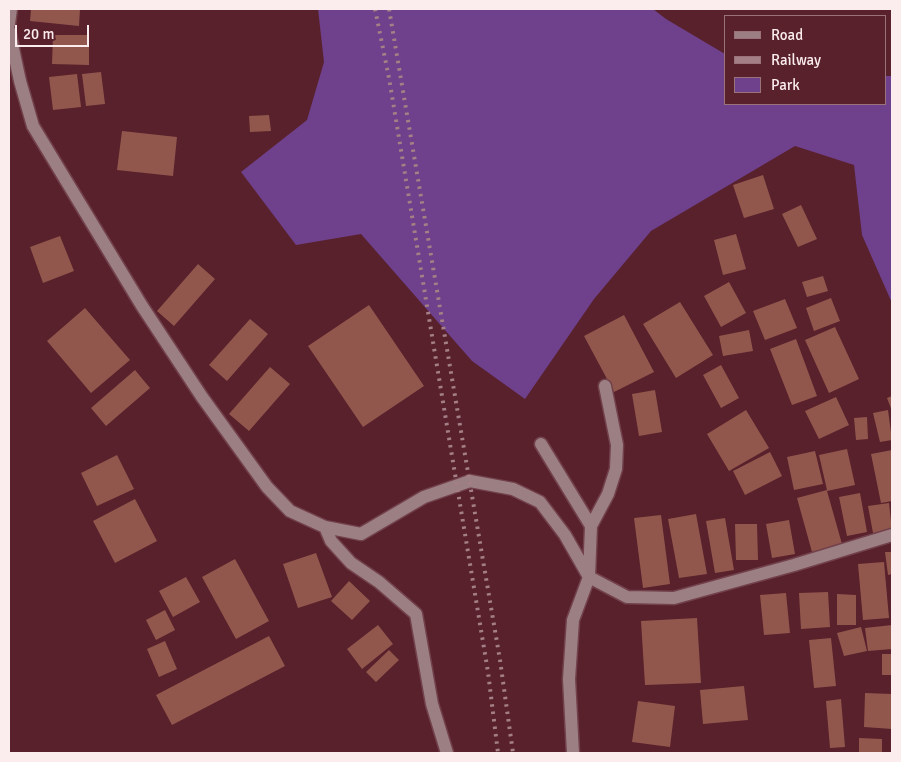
<!DOCTYPE html>
<html>
<head>
<meta charset="utf-8">
<style>
	body { margin:0 }
	#map { position:relative; width:901px; height:762px; overflow:hidden; background:#58212c; font-family:Signika,sans-serif }
	canvas { display:block }
	.frame { position:absolute; inset:0; border:10px solid #fbecee; pointer-events:none }
	.legend { position:absolute; left:724px; top:15px; width:162px; height:90px; box-sizing:border-box; background:#58212c; border:1px solid #99727a; margin:0; padding:6px 9px; list-style:none; font-size:15px; color:#fbecee }
	.legend li { display:flex; align-items:center; gap:10px; height:25px }
	.legend b { width:25px; border:1px solid #99727a }
	.scale { position:absolute; left:15px; top:25px; width:74px; height:22px; box-sizing:border-box; border:2px solid #fbecee; border-top:0; padding-left:6px; font-size:15px; line-height:18px; white-space:nowrap; color:#fbecee; -webkit-text-stroke:4px #58212c; paint-order:stroke }
</style>
</head>
<body>
<div id="map">
<canvas width="901" height="762"></canvas>
<div class="frame"></div>
<ul class="legend">
<li><b style="height:6px;background:#9c7f82"></b>Road</li>
<li><b style="height:6px;background:#a47f86"></b>Railway</li>
<li><b style="height:14px;background:#6f408b"></b>Park</li>
</ul>
<div class="scale">20 m</div>
</div>
<script>
const g = document.querySelector('canvas').getContext('2d');
g.lineJoin = 'round';
function fillPath(path, color) {
  g.fillStyle = color;
  g.fill(path, 'evenodd');
}
function toPath(rows) {
  const path = new Path2D();
  for (const r of rows) {
    path.moveTo(r[0], r[1]);
    for (let i = 2; i < r.length; i += 2) path.lineTo(r[i], r[i + 1]);
  }
  return path;
}
function trace(path, color, width, dash) {
  g.strokeStyle = color;
  g.lineWidth = width;
  g.lineCap = dash ? 'butt' : 'round';
  g.setLineDash(dash || []);
  g.stroke(path);
}
const green = toPath([
	[318,9,653,9,666,19,725,54,725,104,885,104,885,76,892,76,892,303,862,235,854,165,795,146,651,231,594,299,525,399,472,361,361,234,296,245,241,172,307,120,324,62]
]);
const building = toPath([
	[31,9,80,9,79,26,30,21],
	[53,35,89,35,89,65,52,64],
	[101,72,105,104,86,106,82,74],
	[77,74,81,107,53,110,49,77],
	[269,115,271,131,250,132,249,116],
	[122,131,177,137,173,176,117,170],
	[763,175,774,209,744,218,733,185],
	[801,205,817,239,798,247,782,214],
	[736,234,746,269,723,275,714,240],
	[60,236,74,271,43,283,30,247],
	[198,264,215,279,174,326,157,311],
	[823,276,828,291,807,297,802,282],
	[729,282,746,313,721,327,704,296],
	[831,298,840,321,814,331,806,308],
	[785,299,797,328,765,340,753,311],
	[680,302,713,355,676,378,643,324],
	[369,305,424,386,363,427,308,346],
	[85,308,130,360,91,393,47,341],
	[624,315,654,372,614,392,584,336],
	[250,319,268,334,227,381,209,365],
	[835,327,859,379,829,393,805,340],
	[749,330,753,351,723,356,719,336],
	[796,339,817,396,792,405,770,349],
	[721,365,739,398,721,408,703,375],
	[270,367,290,384,249,431,229,414],
	[135,370,150,388,106,426,91,408],
	[655,390,662,432,639,436,632,394],
	[892,396,892,411,887,398],
	[836,397,849,425,819,439,805,411],
	[746,410,769,448,729,471,707,434],
	[888,410,892,440,880,442,873,413],
	[867,417,868,439,856,440,854,418],
	[847,449,855,485,827,491,842,544,812,552,797,498,827,490,819,455],
	[892,450,892,501,881,503,871,454],
	[815,451,823,484,794,490,787,457],
	[770,452,782,476,745,495,733,471],
	[117,455,134,489,97,506,81,473],
	[860,493,867,532,847,536,839,497],
	[135,499,157,541,115,563,93,521],
	[889,503,892,530,873,533,868,506],
	[696,514,707,574,679,578,668,519],
	[661,515,670,584,643,588,634,518],
	[725,518,734,570,715,573,706,521],
	[789,520,795,554,772,558,766,524],
	[735,524,757,524,758,560,736,560],
	[885,552,892,552,892,574,888,575],
	[316,553,332,597,298,608,283,564],
	[235,559,269,621,236,639,202,577],
	[884,562,889,618,863,620,858,564],
	[186,577,200,602,173,617,159,591],
	[349,581,370,601,352,620,331,601],
	[828,592,830,627,801,629,799,593],
	[786,593,790,633,764,635,760,595],
	[837,594,856,595,856,625,837,625],
	[165,610,175,630,156,640,146,620],
	[697,618,701,683,645,685,641,621],
	[378,625,393,644,362,669,347,649],
	[892,625,892,649,868,651,865,628],
	[861,627,867,651,844,656,837,633],
	[269,636,285,666,172,725,156,695],
	[831,638,836,686,814,688,809,640],
	[165,641,177,669,159,677,147,649],
	[389,650,399,660,376,682,366,672],
	[882,654,892,654,892,675,882,675],
	[744,686,748,720,703,724,700,690],
	[865,693,892,694,892,729,864,727],
	[841,699,845,747,830,748,826,701],
	[638,701,675,706,670,747,632,742],
	[859,738,882,739,882,753,859,753]
]);
const minor = toPath([
	[9,24,11,9],
	[9,30,20,81,33,126,142,306,202,397,267,487,290,511,325,527,361,534,424,497,470,481,513,489,540,502,565,535,589,577,627,597,674,598,794,565,892,535],
	[541,444,591,526,589,577,573,620,569,679,573,753],
	[591,526,608,494,616,469,617,445,605,386],
	[325,527,331,541,351,563,379,582,416,614,432,704,447,753]
]);
const rail = toPath([
	[375,9,389,78,488,672,498,753],
	[389,9,500,660,513,753]
]);
fillPath(green, '#6f408b');
fillPath(building, '#92574c');
trace(minor, '#72414b', 15);
trace(minor, '#9c7f82', 12);
trace(rail, '#a47f86', 4, [2.5, 5]);
</script>
</body>
</html>
